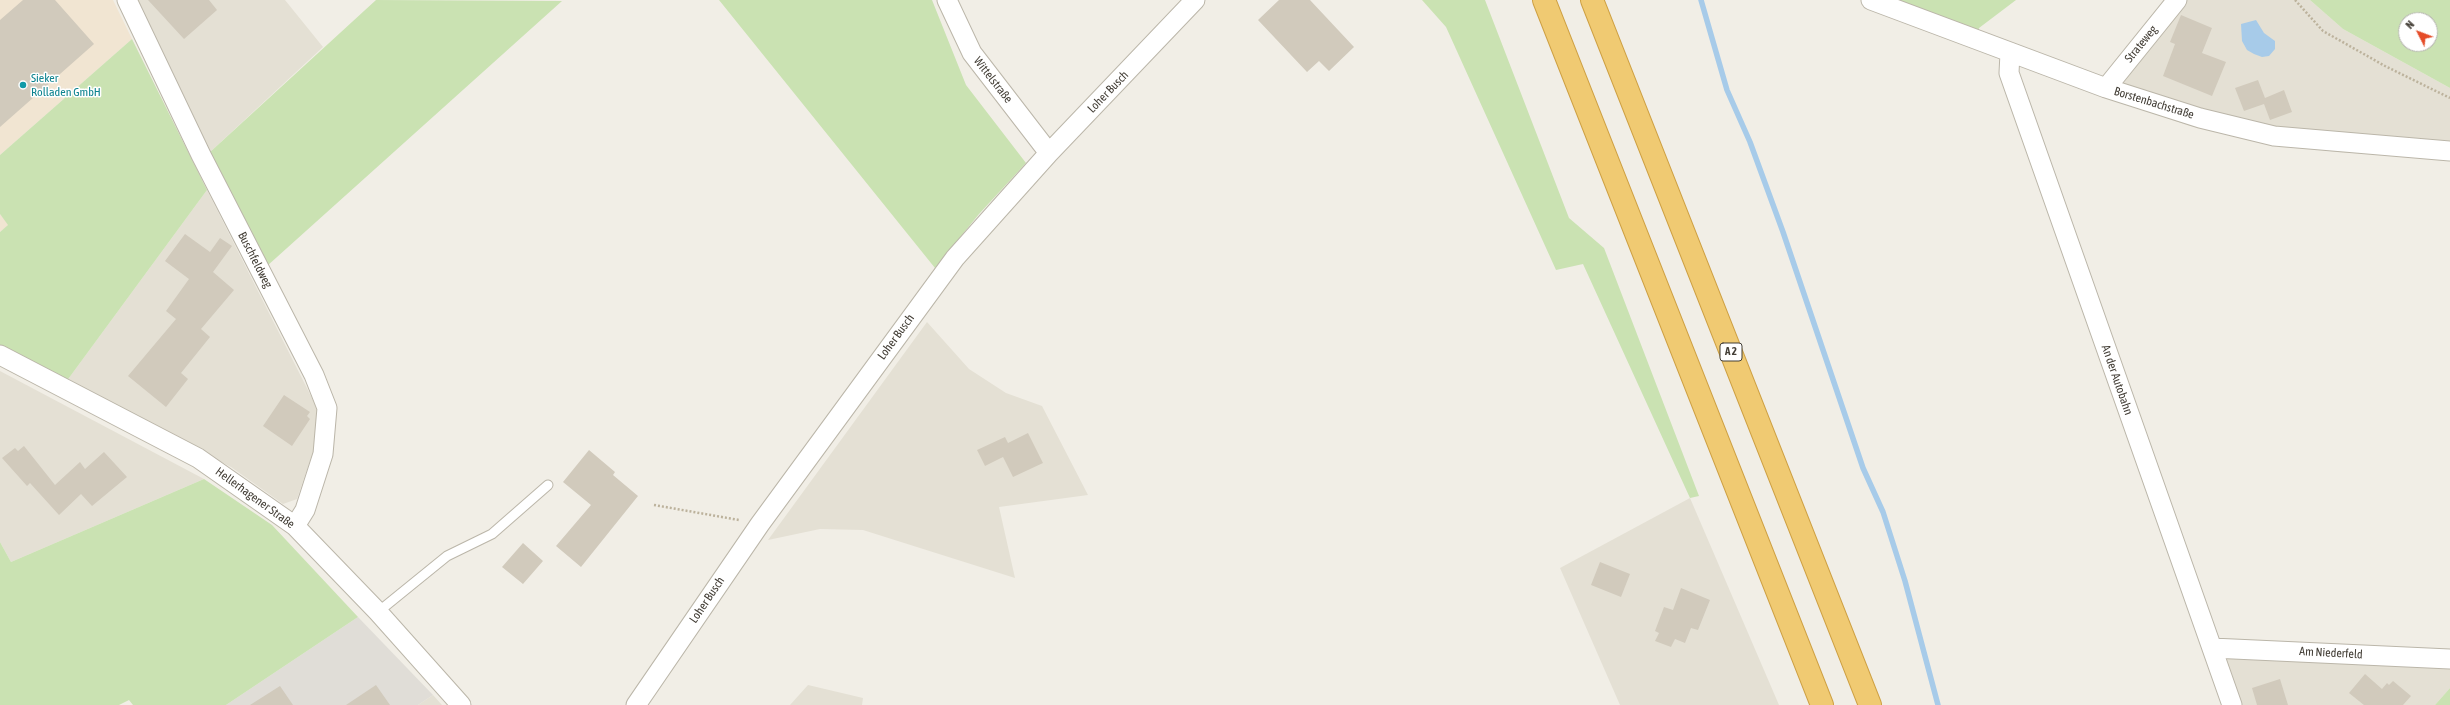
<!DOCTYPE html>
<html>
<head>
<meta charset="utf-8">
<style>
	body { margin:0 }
	#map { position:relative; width:2450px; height:705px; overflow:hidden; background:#f1eee6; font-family:"Asap Condensed",sans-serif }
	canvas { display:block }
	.north { position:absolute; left:2398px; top:12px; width:40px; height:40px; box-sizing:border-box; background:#fff; border:1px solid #b4b2af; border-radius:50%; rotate:312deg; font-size:11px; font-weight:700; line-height:16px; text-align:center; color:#433e36 }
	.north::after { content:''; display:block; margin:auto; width:14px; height:18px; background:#e54c28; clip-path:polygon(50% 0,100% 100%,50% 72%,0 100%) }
</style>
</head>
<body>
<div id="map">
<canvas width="2450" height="705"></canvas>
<div class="north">N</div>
</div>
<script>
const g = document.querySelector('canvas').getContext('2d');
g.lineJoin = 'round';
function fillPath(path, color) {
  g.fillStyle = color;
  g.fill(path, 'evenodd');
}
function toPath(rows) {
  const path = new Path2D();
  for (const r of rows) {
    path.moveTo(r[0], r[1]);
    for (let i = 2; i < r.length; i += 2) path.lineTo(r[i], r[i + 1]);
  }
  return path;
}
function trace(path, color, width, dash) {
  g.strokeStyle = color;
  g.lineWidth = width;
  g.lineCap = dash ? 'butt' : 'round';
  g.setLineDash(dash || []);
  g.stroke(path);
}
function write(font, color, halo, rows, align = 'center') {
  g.font = font + ' "Asap Condensed",sans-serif';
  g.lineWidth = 3;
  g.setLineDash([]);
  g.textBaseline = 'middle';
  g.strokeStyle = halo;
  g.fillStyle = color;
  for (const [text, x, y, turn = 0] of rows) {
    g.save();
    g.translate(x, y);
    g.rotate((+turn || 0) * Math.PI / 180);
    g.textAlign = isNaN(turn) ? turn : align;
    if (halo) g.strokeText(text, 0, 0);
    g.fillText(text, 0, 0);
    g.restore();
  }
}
const residential = toPath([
	[133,0,285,0,323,47,209,153],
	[2170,0,2310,0,2343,29,2450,88,2450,159,2336,152,2265,142,2190,126,2098,95],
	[207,190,318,410,319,434,297,499,283,504,231,467,66,382],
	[927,322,969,369,1006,393,1042,406,1088,495,999,507,1015,578,863,530,820,529,768,540],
	[0,371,204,479,11,562,0,542],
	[1690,498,1779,705,1620,705,1560,568],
	[2202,645,2450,655,2450,688,2435,705,2224,705],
	[808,685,863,698,862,705,790,705],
	[433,695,442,705,418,705]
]);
const commercial = toPath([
	[0,0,113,0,132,39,0,155],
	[0,214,9,225,0,232]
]);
const industrial = toPath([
	[358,617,433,695,418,705,226,705]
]);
const green = toPath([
	[376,0,562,1,267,266,209,153],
	[719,0,932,0,966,85,1026,163,979,214,935,268],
	[1422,0,1485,0,1569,218,1604,248,1699,496,1690,498,1583,264,1556,270,1446,27],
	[1864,0,2016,0,1979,28,1975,47],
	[2310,0,2450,0,2450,88,2343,29],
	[2406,20,2430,20,2430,44,2406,44],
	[132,39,207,190,66,382,0,349,0,232,8,225,0,214,0,155],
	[204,479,272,525,358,617,226,705,133,705,129,700,119,705,0,705,0,542,11,562],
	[2450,688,2450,705,2435,705]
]);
const water = toPath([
	[2256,20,2264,33,2275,41,2275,49,2269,56,2262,57,2254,54,2247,50,2242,41,2241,24]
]);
const stream = toPath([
	[1701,0,1727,90,1750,142,1783,232,1863,468,1883,512,1905,581,1938,705]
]);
const building = toPath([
	[23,0,55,0,94,44,0,127,0,20],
	[148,0,209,0,217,10,184,39],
	[1279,0,1310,0,1354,47,1329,71,1319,61,1307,72,1258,20],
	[2181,15,2212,28,2202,53,2226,62,2212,96,2163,76,2175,44,2170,42],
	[2258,80,2265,98,2284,90,2292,112,2270,120,2264,104,2244,111,2235,88],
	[185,234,210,252,220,238,232,246,213,272,234,290,201,329,210,337,181,373,188,379,166,407,128,376,176,319,166,311,189,279,165,261],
	[284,395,310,412,307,416,310,419,292,446,263,426],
	[1028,433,1043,463,1013,477,1003,457,985,466,977,450,1005,437,1008,443],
	[24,446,55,485,80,462,85,469,104,452,127,477,92,506,81,494,59,515,30,483,27,486,2,458,15,448,18,451],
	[589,450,615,472,613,475,638,496,581,567,556,546,591,505,563,482],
	[523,543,543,561,523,584,502,567],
	[1600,562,1630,574,1621,597,1591,585],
	[1681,588,1710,600,1698,630,1691,628,1685,643,1675,639,1671,647,1655,641,1659,633,1655,631,1664,607,1673,610],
	[2365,674,2382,689,2387,683,2389,685,2393,681,2411,696,2403,705,2364,705,2349,693],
	[2280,679,2288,705,2257,705,2252,688],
	[376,685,390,705,346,705],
	[280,686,293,705,250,705]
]);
const path = toPath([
	[2295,0,2323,31,2385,66,2450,98],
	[654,505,739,520]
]);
const lane = toPath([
	[378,612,447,556,492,534,548,485]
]);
const street = toPath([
	[127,0,201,155,314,375,327,408,323,454,305,510,295,526],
	[947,0,972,53,1049,153],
	[1871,0,2106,88,2200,118,2274,136,2450,151],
	[2010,53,2009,73,2232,705],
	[2106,88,2177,0],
	[0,355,198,458,295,526,378,612,461,705],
	[2212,648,2450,659],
	[636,705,760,524,955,258,1049,153,1195,0]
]);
const highway = toPath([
	[1544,0,1822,705],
	[1592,0,1870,705]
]);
const markers = [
	[23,85,4,"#0f9aa8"]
];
const shields = [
	[1731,352,22]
];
const shieldNames = [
	["A 2",1731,352]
];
const streetNames = [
	["Strateweg",2141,44,-51],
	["Wittelstraße",993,80,52],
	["Loher Busch",1108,92,-46],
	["Borstenbachstraße",2154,103,17],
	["Buschfeldweg",255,260,63],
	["Loher Busch",896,337,-54],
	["An der Autobahn",2117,380,71],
	["Hellerhagener Straße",255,498,36],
	["Loher Busch",707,600,-56],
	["Am Niederfeld",2331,653,3]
];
const cultureNames = [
	["Sieker",31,78],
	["Rolladen GmbH",31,92]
];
fillPath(residential, '#e4e0d4');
fillPath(commercial, '#f1e5d2');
fillPath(industrial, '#e0ddd7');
fillPath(green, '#cae2b2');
fillPath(water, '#a7cbe9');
trace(stream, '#a7cbe9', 5.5);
fillPath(building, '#d1cabc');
trace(lane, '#bbb6a9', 11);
trace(street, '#bbb6a9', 21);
trace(highway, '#cea043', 24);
trace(path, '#bcb29c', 2.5, [2, 2]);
trace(lane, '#fff', 9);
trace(street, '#fff', 19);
trace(highway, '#f0ca72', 22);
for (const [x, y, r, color] of markers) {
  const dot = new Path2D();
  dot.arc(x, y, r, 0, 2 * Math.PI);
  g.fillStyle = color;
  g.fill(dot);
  trace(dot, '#fff', 1.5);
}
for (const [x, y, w] of shields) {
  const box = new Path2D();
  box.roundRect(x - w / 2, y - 9, w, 18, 3);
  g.fillStyle = '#fff';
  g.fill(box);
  trace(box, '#433e36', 1);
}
write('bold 11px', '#433e36', null, shieldNames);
write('12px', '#433e36', '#fff', streetNames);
write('12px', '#0d838f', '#fff', cultureNames, 'left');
</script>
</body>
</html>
